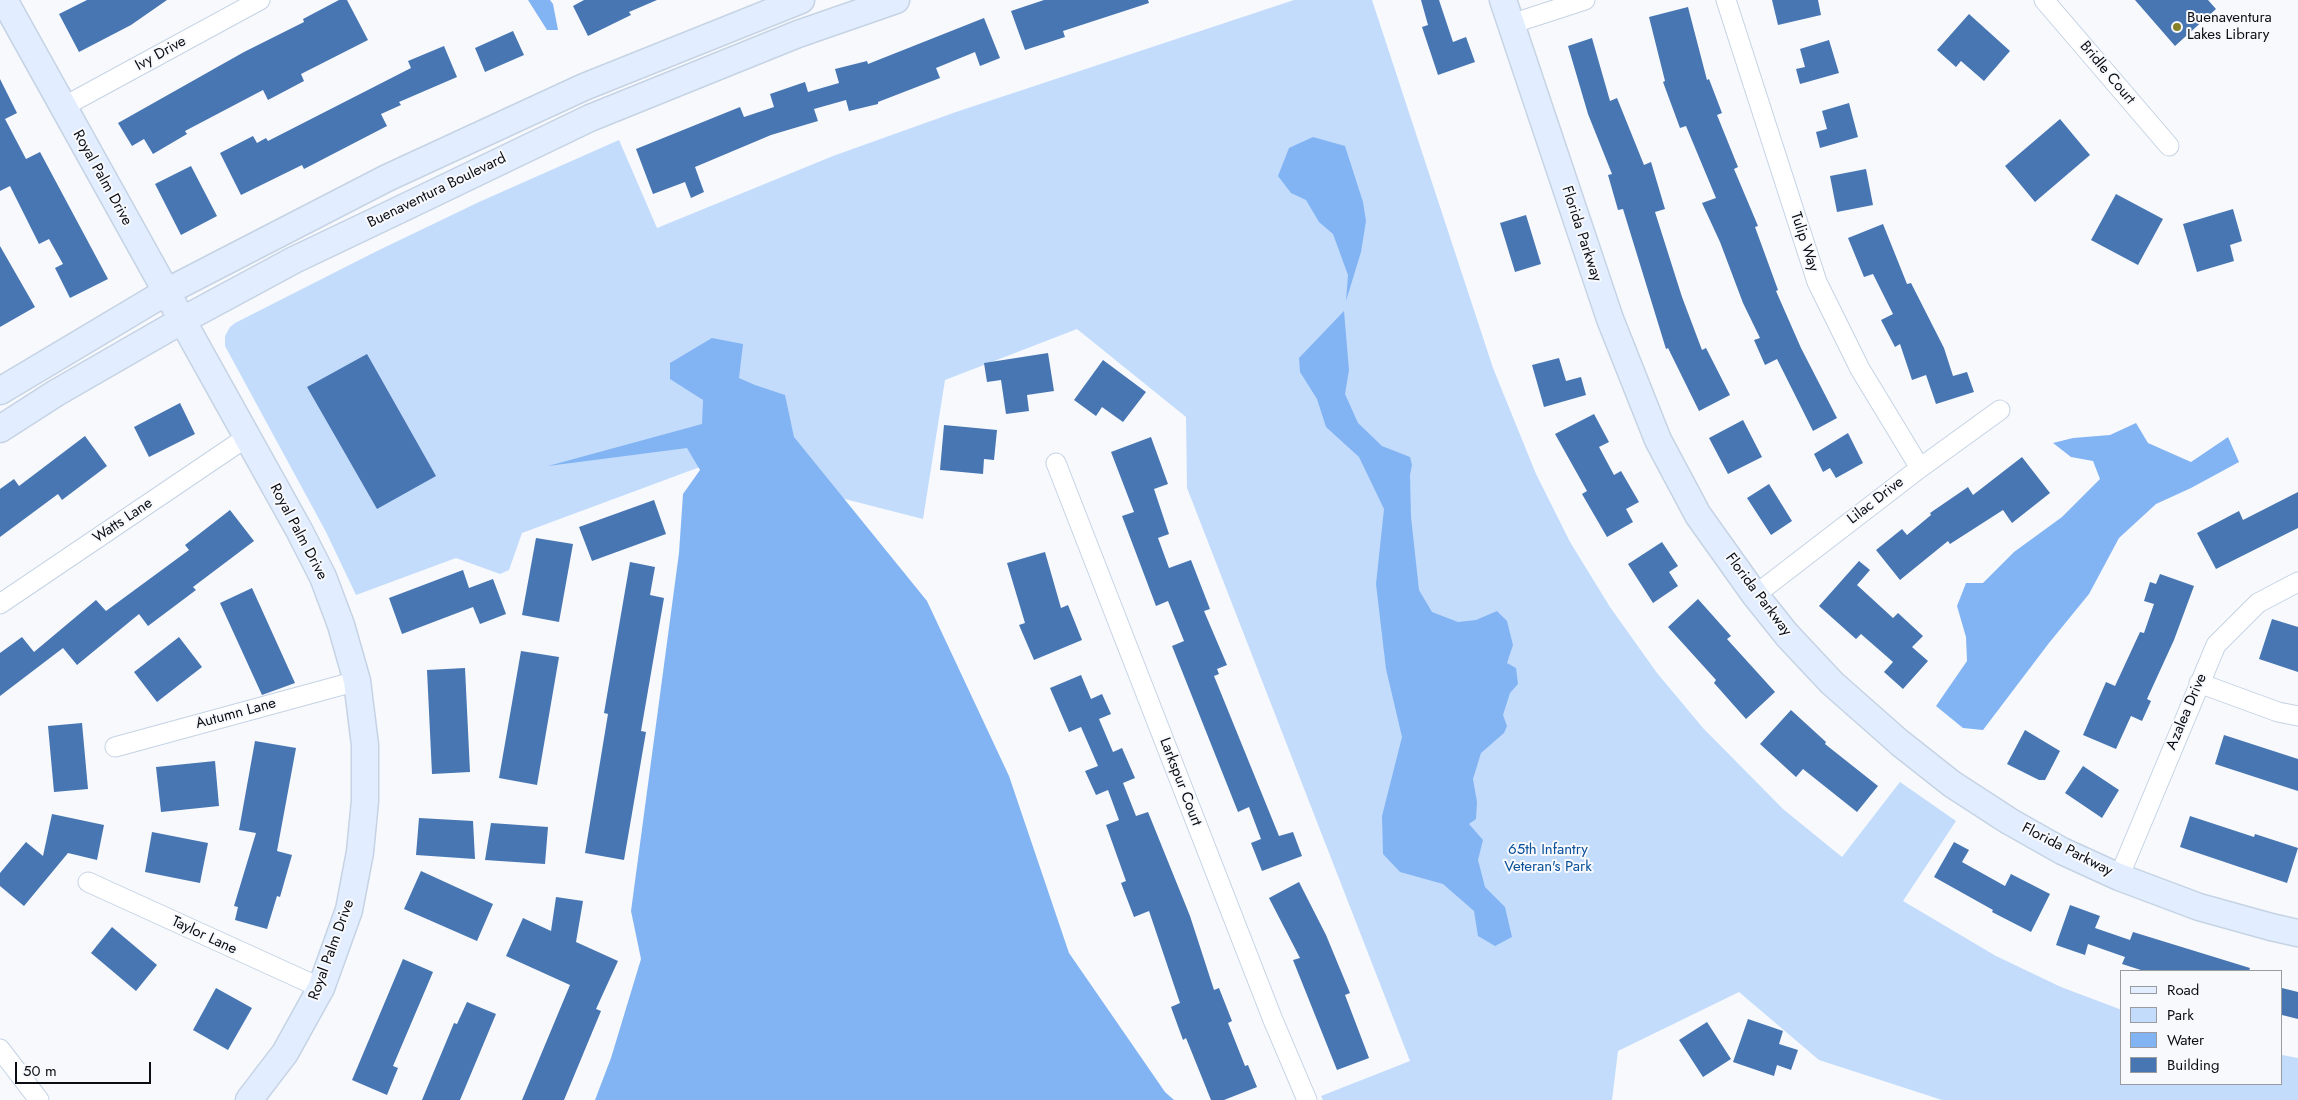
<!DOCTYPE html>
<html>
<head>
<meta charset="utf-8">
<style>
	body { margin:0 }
	#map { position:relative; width:2298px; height:1100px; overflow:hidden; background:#f7f9fd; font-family:Jost,sans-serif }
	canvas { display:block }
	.legend { position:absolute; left:2120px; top:970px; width:162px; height:115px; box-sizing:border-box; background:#f7f9fd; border:1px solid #989ba0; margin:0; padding:6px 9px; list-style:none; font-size:15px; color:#0a0e14 }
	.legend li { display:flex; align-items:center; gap:10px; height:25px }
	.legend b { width:25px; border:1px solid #989ba0 }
	.scale { position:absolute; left:15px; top:1062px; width:136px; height:22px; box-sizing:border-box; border:2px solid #0a0e14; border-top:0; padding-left:6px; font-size:15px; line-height:18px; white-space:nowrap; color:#0a0e14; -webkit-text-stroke:4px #f7f9fd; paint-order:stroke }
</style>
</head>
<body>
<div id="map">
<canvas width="2298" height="1100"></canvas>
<ul class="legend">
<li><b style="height:6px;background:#e2eeff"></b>Road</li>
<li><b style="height:14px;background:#c3dcfc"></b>Park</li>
<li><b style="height:14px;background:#82b4f4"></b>Water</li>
<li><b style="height:14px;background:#4776b2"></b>Building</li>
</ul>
<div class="scale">50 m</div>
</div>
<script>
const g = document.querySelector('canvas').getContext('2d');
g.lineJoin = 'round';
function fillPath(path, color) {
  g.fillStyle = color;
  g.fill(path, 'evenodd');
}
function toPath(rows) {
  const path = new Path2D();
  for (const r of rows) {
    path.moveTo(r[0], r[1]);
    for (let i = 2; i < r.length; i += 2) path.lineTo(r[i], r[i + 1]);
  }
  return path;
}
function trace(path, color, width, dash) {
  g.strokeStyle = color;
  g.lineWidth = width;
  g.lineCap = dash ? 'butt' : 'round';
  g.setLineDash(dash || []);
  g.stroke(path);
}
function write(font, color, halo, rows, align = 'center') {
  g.font = font + ' Jost,sans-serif';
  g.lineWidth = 4;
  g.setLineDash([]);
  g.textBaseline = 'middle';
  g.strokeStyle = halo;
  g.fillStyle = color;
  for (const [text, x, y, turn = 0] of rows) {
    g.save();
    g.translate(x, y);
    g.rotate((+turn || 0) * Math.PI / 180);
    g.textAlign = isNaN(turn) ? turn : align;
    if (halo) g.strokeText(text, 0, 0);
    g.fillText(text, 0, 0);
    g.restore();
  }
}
const green = toPath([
	[1294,0,1372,0,1493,368,1536,474,1570,542,1610,607,1657,673,1703,728,1783,809,1842,857,1900,782,1956,821,1903,901,1996,956,2061,987,2122,1010,2122,1084,2282,1084,2282,1055,2298,1058,2298,1100,1942,1100,1819,1060,1739,992,1618,1051,1612,1100,1323,1100,1321,1096,1410,1061,1187,488,1186,417,1077,329,945,380,923,519,708,464,522,533,509,570,500,574,456,558,356,595,326,532,225,346,225,336,230,327,235,323,375,252,479,202,619,140,657,228,833,156,956,112]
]);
const water = toPath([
	[528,0,550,0,553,4,558,30,547,30],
	[1313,137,1345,146,1363,202,1366,221,1361,252,1346,301,1348,275,1333,234,1319,222,1306,200,1291,193,1278,176,1289,148],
	[1344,311,1349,370,1345,394,1358,423,1382,446,1410,457,1412,465,1410,475,1411,517,1419,590,1432,612,1458,622,1476,620,1497,611,1507,621,1513,645,1507,663,1516,668,1518,684,1510,693,1503,715,1507,726,1504,733,1481,753,1473,779,1477,802,1476,819,1469,824,1483,840,1478,860,1485,887,1505,907,1512,937,1495,946,1478,936,1474,911,1443,884,1400,872,1383,854,1382,816,1402,737,1386,669,1376,584,1384,509,1359,457,1326,427,1317,399,1300,372,1299,358],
	[712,338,743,344,739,378,755,385,785,395,794,437,927,601,1009,776,1069,953,1165,1092,1174,1100,595,1100,611,1058,641,959,631,911,679,553,683,494,700,470,687,448,548,466,702,424,703,400,670,379,670,363],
	[2136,423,2148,443,2191,462,2228,437,2239,462,2191,488,2156,504,2119,538,2089,594,2049,643,1983,730,1963,728,1936,706,1967,661,1966,637,1957,606,1966,583,1983,583,2014,552,2062,517,2100,479,2093,461,2071,457,2053,443,2073,438,2110,435]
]);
const building = toPath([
	[87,0,167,0,131,25,79,52,59,14],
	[339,0,347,0,368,40,301,74,304,81,268,100,263,90,185,131,187,134,153,154,144,139,132,146,118,123,244,52,304,22,303,19],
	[584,0,657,0,629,12,631,15,588,36,573,6],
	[1044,0,1148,0,1149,3,1063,31,1065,37,1025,50,1011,11],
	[1421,0,1439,0,1453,42,1466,37,1475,62,1438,75,1422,27,1428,25],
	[1772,0,1818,0,1821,15,1778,25],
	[2135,0,2208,0,2216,9,2175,46],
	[1688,7,1707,80,1709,79,1722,113,1717,115,1738,167,1734,169,1758,226,1755,227,1778,290,1776,291,1801,348,1837,418,1813,431,1777,359,1765,365,1754,340,1760,338,1743,303,1720,242,1702,203,1716,198,1686,126,1680,128,1663,82,1665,81,1649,17],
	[1969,14,2010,51,1984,81,1961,61,1956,67,1937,50],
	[984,18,1000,58,980,66,975,52,936,68,940,78,878,102,878,104,849,111,846,100,814,109,818,121,771,135,695,167,704,192,691,198,685,182,653,194,636,149,740,107,744,117,774,107,770,94,805,82,808,92,839,83,835,69,867,61,868,64],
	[513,31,524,55,485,72,475,48],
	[1592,38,1610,101,1617,98,1644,165,1651,162,1665,209,1655,212,1682,297,1702,350,1706,348,1730,395,1699,411,1668,348,1666,349,1623,209,1618,210,1608,175,1612,174,1588,114,1568,46],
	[1829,40,1839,73,1800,84,1796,69,1805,67,1800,49],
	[444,46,457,77,399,102,401,105,381,114,387,126,304,169,302,165,241,195,220,153,253,136,257,143,266,138,268,141,411,68,408,61],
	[0,79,17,113,5,119,26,159,40,152,108,279,70,298,55,268,63,264,49,239,39,244,10,186,0,191],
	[1849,103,1858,137,1820,148,1816,132,1827,129,1822,111],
	[2060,119,2090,155,2035,202,2005,166],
	[191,166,217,216,181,235,155,184],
	[1866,169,1873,205,1837,212,1830,176],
	[2116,194,2163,219,2138,265,2091,240],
	[2233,209,2242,241,2230,245,2234,261,2197,272,2183,224],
	[1526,215,1541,264,1515,272,1500,223],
	[1883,224,1907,284,1911,283,1944,348,1953,376,1967,372,1974,392,1936,404,1926,375,1912,380,1900,344,1895,347,1881,320,1893,314,1873,274,1864,277,1848,238],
	[0,246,35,307,0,327],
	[1048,353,1054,391,1027,395,1029,411,1006,414,1001,380,987,382,984,363],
	[367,354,436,476,377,509,307,387],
	[1559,358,1566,381,1581,377,1586,395,1544,407,1532,365],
	[1103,360,1146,392,1123,422,1102,407,1096,416,1074,400],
	[180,403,195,434,149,457,134,427],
	[1594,414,1609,442,1599,447,1614,475,1621,471,1639,502,1626,509,1633,522,1607,537,1582,494,1587,491,1555,434],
	[1743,420,1762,457,1728,474,1709,438],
	[944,425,997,430,994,460,984,459,983,474,940,470],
	[1848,433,1863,463,1836,478,1830,468,1823,472,1814,454],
	[85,436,107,466,62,500,58,494,0,537,0,489,14,479,19,486],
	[1151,437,1168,484,1154,489,1169,534,1158,538,1169,568,1191,560,1210,609,1204,611,1227,665,1217,669,1219,674,1214,676,1279,836,1293,832,1302,856,1262,871,1251,843,1261,839,1249,807,1238,812,1172,646,1184,641,1168,601,1156,606,1122,516,1134,512,1111,452],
	[2022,457,2050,493,2012,523,2003,510,1950,544,1948,541,1900,580,1876,550,1902,529,1907,535,1931,515,1930,513,1968,487,1973,495],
	[1769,484,1792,521,1771,535,1747,498],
	[2298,492,2298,528,2216,569,2197,533,2239,511,2243,520],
	[654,500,666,534,592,561,579,527],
	[230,510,254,541,193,587,196,590,148,626,139,614,77,665,63,648,0,696,0,653,22,637,34,652,96,600,106,611,189,550,185,545],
	[536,538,573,544,559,622,522,615],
	[1662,542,1678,566,1669,572,1678,586,1653,603,1628,564],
	[1045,552,1061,608,1068,605,1082,640,1034,660,1019,625,1025,623,1007,563],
	[1859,561,1870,570,1857,585,1893,618,1898,613,1923,636,1912,647,1928,661,1903,689,1884,672,1893,662,1861,634,1856,639,1819,606],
	[630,562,655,567,650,595,664,598,641,731,646,732,624,860,585,853,608,714,604,713],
	[463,570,469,588,493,579,506,614,480,624,473,607,402,634,389,598],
	[2160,574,2194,586,2174,640,2147,699,2151,701,2142,721,2131,716,2116,749,2083,735,2106,682,2115,686,2140,632,2144,633,2154,604,2144,601,2150,582,2156,584],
	[252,588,295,683,262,695,220,603],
	[1698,599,1731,636,1727,639,1775,692,1746,719,1714,683,1716,680,1668,627],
	[2272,619,2298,627,2298,672,2259,659],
	[179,637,202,667,157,702,134,672],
	[521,651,559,657,537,785,499,778],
	[465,668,470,772,432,774,427,670],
	[1081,675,1091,699,1102,694,1111,714,1099,719,1113,752,1122,748,1135,778,1123,783,1136,816,1148,812,1190,916,1214,990,1219,988,1232,1021,1228,1023,1245,1066,1248,1065,1257,1087,1224,1100,1211,1100,1186,1038,1183,1040,1171,1007,1180,1003,1149,911,1134,917,1121,883,1126,881,1106,825,1119,820,1108,790,1096,795,1085,771,1098,766,1081,727,1069,732,1050,688],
	[1791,710,1826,742,1825,744,1878,786,1857,812,1803,769,1796,777,1760,744],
	[82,723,88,789,54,792,48,726],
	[2025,730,2060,751,2045,780,2039,780,2007,764],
	[2224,735,2298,759,2298,791,2215,764],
	[255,741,296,748,277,851,292,855,280,897,277,896,267,929,235,920,238,907,234,906,256,833,239,830],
	[215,761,219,806,161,812,156,767],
	[2083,766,2119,790,2102,818,2065,793],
	[52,814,104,825,97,860,68,853,24,906,0,886,0,873,26,842,43,856],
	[2190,816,2254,837,2255,834,2298,848,2287,883,2180,847],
	[419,818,473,821,475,859,416,855],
	[491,823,548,827,545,864,485,860],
	[152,832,208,843,200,883,145,872],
	[1954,842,1969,850,1962,862,2005,886,2011,874,2050,894,2031,932,1992,912,1993,910,1934,877],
	[421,871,493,904,477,941,404,909],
	[1299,882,1326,935,1350,993,1345,995,1369,1058,1337,1070,1293,960,1300,958,1269,898],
	[556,897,583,901,576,942,618,961,596,1009,601,1011,564,1100,522,1100,570,985,506,956,523,918,551,931],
	[2070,905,2100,916,2095,928,2130,940,2133,932,2250,968,2249,971,2144,971,2122,964,2125,957,2088,944,2085,955,2056,945],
	[112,927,157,965,136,991,91,953],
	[403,959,433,972,393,1066,398,1068,387,1095,352,1080],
	[216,988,252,1008,228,1050,193,1030],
	[2282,988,2298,992,2298,1019,2282,1015],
	[467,1002,496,1014,460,1100,422,1100,454,1023,457,1024],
	[1748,1019,1783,1031,1779,1044,1798,1050,1791,1070,1777,1065,1774,1076,1733,1062],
	[1707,1022,1731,1059,1703,1077,1679,1040]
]);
const street = toPath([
	[1726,0,1817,282,1860,369,1920,468],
	[2044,0,2169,146],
	[1511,24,1585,0],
	[63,107,260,0],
	[1056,463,1273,1020,1307,1100],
	[1755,595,1920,468,2000,410],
	[0,604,247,437],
	[2199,683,2278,712,2298,716],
	[115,747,357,681],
	[2119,877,2216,645,2258,603,2298,582],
	[88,882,321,988],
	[0,1049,39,1100]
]);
const secondary = toPath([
	[4,0,299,530,323,577,341,625,357,681,365,745,365,801,360,852,349,910,321,988,285,1053,249,1100],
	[1503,0,1610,319,1658,440,1698,515,1755,595,1787,635,1832,683,1900,743,1952,784,2009,821,2062,851,2119,877,2199,907,2271,927,2298,933],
	[0,391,166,292,387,178,584,87,801,0],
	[0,429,56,393,181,321,294,260,401,209,590,118,798,34,896,0]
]);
const markers = [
	[2177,27,5,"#868027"]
];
const poiNames = [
	["Buenaventura",2187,18],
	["Lakes Library",2187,35]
];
const streetNames = [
	["Ivy Drive",161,54,-29],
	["Bridle Court",2107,73,50],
	["Royal Palm Drive",102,178,61],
	["Buenaventura Boulevard",437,191,-26],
	["Florida Parkway",1581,234,72],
	["Tulip Way",1804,242,72],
	["Lilac Drive",1876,501,-38],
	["Watts Lane",123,521,-34],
	["Royal Palm Drive",298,532,62],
	["Florida Parkway",1758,595,53],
	["Azalea Drive",2187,712,-67],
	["Autumn Lane",236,714,-15],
	["Larkspur Court",1180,782,69],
	["Florida Parkway",2067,850,27],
	["Taylor Lane",204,936,25],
	["Royal Palm Drive",332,950,-70]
];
const parkNames = [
	["65th Infantry",1548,850],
	["Veteran's Park",1548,867]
];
fillPath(green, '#c3dcfc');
fillPath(water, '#82b4f4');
fillPath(building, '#4776b2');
trace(street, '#c5d3e4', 21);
trace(secondary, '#c5d3e4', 29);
trace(street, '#fff', 19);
trace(secondary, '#e2eeff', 26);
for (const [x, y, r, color] of markers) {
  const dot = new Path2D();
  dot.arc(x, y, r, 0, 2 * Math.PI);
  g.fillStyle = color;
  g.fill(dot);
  trace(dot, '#f7f9fd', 2);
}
write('15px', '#0a0e14', '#f7f9fd', poiNames, 'left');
write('15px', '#0a0e14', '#f7f9fd', streetNames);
write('15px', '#084f99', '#f7f9fd', parkNames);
</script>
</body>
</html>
